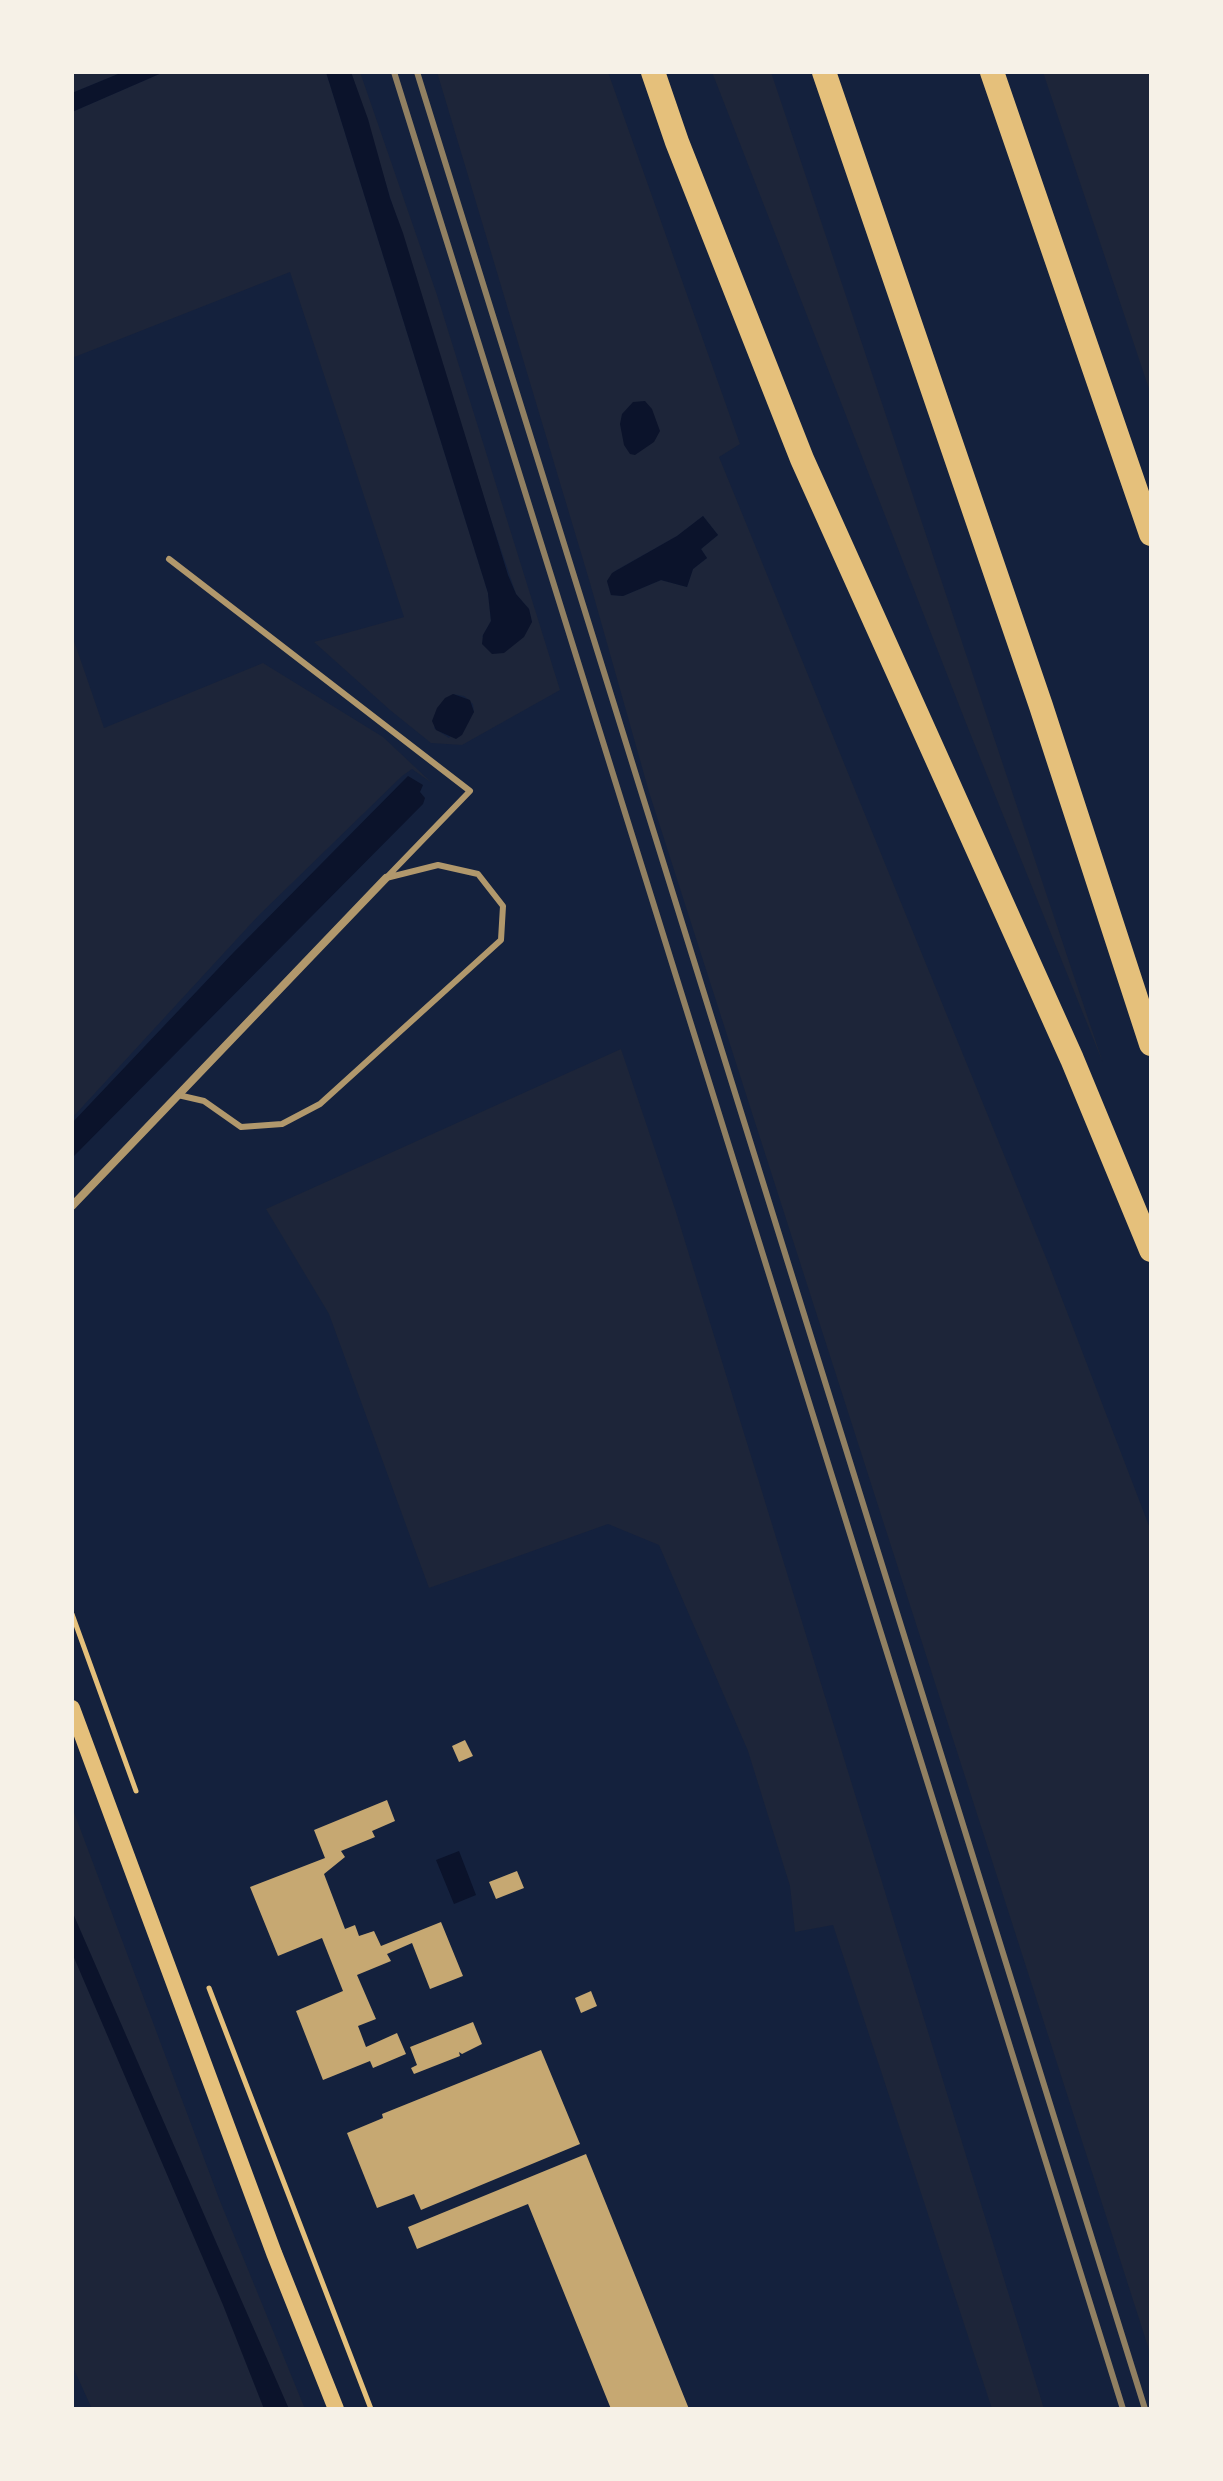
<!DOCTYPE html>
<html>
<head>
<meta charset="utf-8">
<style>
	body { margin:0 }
	#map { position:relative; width:1223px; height:2481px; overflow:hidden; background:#14213d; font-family:"Titillium Web",sans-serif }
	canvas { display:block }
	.frame { position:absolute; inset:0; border:74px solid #f6f1e7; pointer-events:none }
</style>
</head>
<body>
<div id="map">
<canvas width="1223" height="2481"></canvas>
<div class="frame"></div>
</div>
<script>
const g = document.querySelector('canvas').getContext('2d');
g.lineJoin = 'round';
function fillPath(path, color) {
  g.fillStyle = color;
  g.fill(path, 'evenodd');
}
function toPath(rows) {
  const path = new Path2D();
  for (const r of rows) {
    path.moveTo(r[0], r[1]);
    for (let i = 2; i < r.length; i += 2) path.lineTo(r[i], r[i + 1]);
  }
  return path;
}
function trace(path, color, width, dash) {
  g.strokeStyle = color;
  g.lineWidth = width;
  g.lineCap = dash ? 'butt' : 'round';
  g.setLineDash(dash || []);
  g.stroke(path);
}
const green = toPath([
	[72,72,123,72,72,93],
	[164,72,326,72,488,593,491,621,482,637,532,622,529,609,516,594,488,511,351,72,360,72,437,295,560,690,462,745,431,743,390,710,314,642,404,617,290,272,72,358,72,112],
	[453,694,464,696,473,704,474,712,449,738,434,728],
	[437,72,608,72,740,444,719,457,1049,1265,1151,1531,1151,2356,649,792,590,583],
	[703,516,718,535,701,549,707,558,693,569,687,587,661,580,623,596,611,595,607,581,615,571,677,536],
	[712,72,771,72,1103,1063,966,723],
	[1043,72,1148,72,1151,84,1151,395],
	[72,635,104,728,263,663,383,737,432,783,412,769,402,776,258,916,72,1118],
	[621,1049,676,1212,1044,2409,992,2409,833,1925,795,1932,790,1886,748,1751,659,1545,608,1524,429,1588,329,1314,266,1209],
	[72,1807,220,2201,305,2409,92,2409,72,2365]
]);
const water = toPath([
	[123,72,164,72,72,112,72,93],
	[326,72,351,72,368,119,390,198,403,233,508,575,516,594,529,609,532,622,524,637,504,653,492,654,482,644,483,635,491,621,488,593],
	[645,401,652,409,660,431,654,442,635,455,630,454,624,445,620,424,622,414,633,402],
	[703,516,718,535,701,549,707,558,693,569,687,587,661,580,623,596,611,595,607,581,612,573,677,536],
	[453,694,470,700,474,712,462,735,456,739,436,730,432,721,437,708,445,698],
	[408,776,423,785,420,792,425,798,423,804,72,1158,72,1123,233,953],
	[459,1851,476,1895,454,1904,436,1860],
	[72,1911,243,2304,289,2409,264,2409,223,2305,72,1953]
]);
const building = toPath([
	[465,1740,473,1756,459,1762,452,1746],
	[387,1800,395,1821,372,1831,375,1837,341,1851,345,1857,324,1874,345,1929,355,1925,359,1936,374,1931,381,1946,441,1922,463,1976,430,1989,412,1943,387,1954,391,1961,357,1975,376,2019,358,2026,366,2047,397,2033,406,2054,373,2068,370,2061,323,2080,296,2011,343,1991,322,1938,278,1956,250,1887,325,1858,314,1830],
	[517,1871,524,1888,496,1899,489,1882],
	[591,1991,597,2006,581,2013,575,1998],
	[473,2022,482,2044,462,2054,459,2052,460,2056,414,2074,411,2068,417,2065,410,2047],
	[541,2050,580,2144,421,2210,414,2194,377,2208,347,2133,383,2118,382,2114],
	[586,2154,689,2409,611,2409,528,2204,417,2249,408,2227]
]);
const path = toPath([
	[72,1614,136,1791],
	[209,1988,371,2409]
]);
const service = toPath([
	[169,559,470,791,387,877],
	[178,1095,204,1101,241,1127,282,1124,320,1104,501,940,503,906,478,874,438,865,386,878]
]);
const minor = toPath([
	[72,1206,386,878]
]);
const secondary = toPath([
	[72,1708,274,2253,336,2409]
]);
const motorway = toPath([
	[653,72,677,142,802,459,1072,1059,1151,1250],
	[824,72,1041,706,1151,1044],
	[992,72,1151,534]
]);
const rail = toPath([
	[394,72,1123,2409],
	[417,72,1145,2409]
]);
fillPath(green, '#1d2539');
fillPath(water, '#0b132b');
fillPath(building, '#c6a872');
trace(path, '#e5c07b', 5);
trace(service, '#b1986c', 6);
trace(minor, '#b1986c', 8);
trace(secondary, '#e5c07b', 16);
trace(motorway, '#e5c07b', 24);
trace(rail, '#918062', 6);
</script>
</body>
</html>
